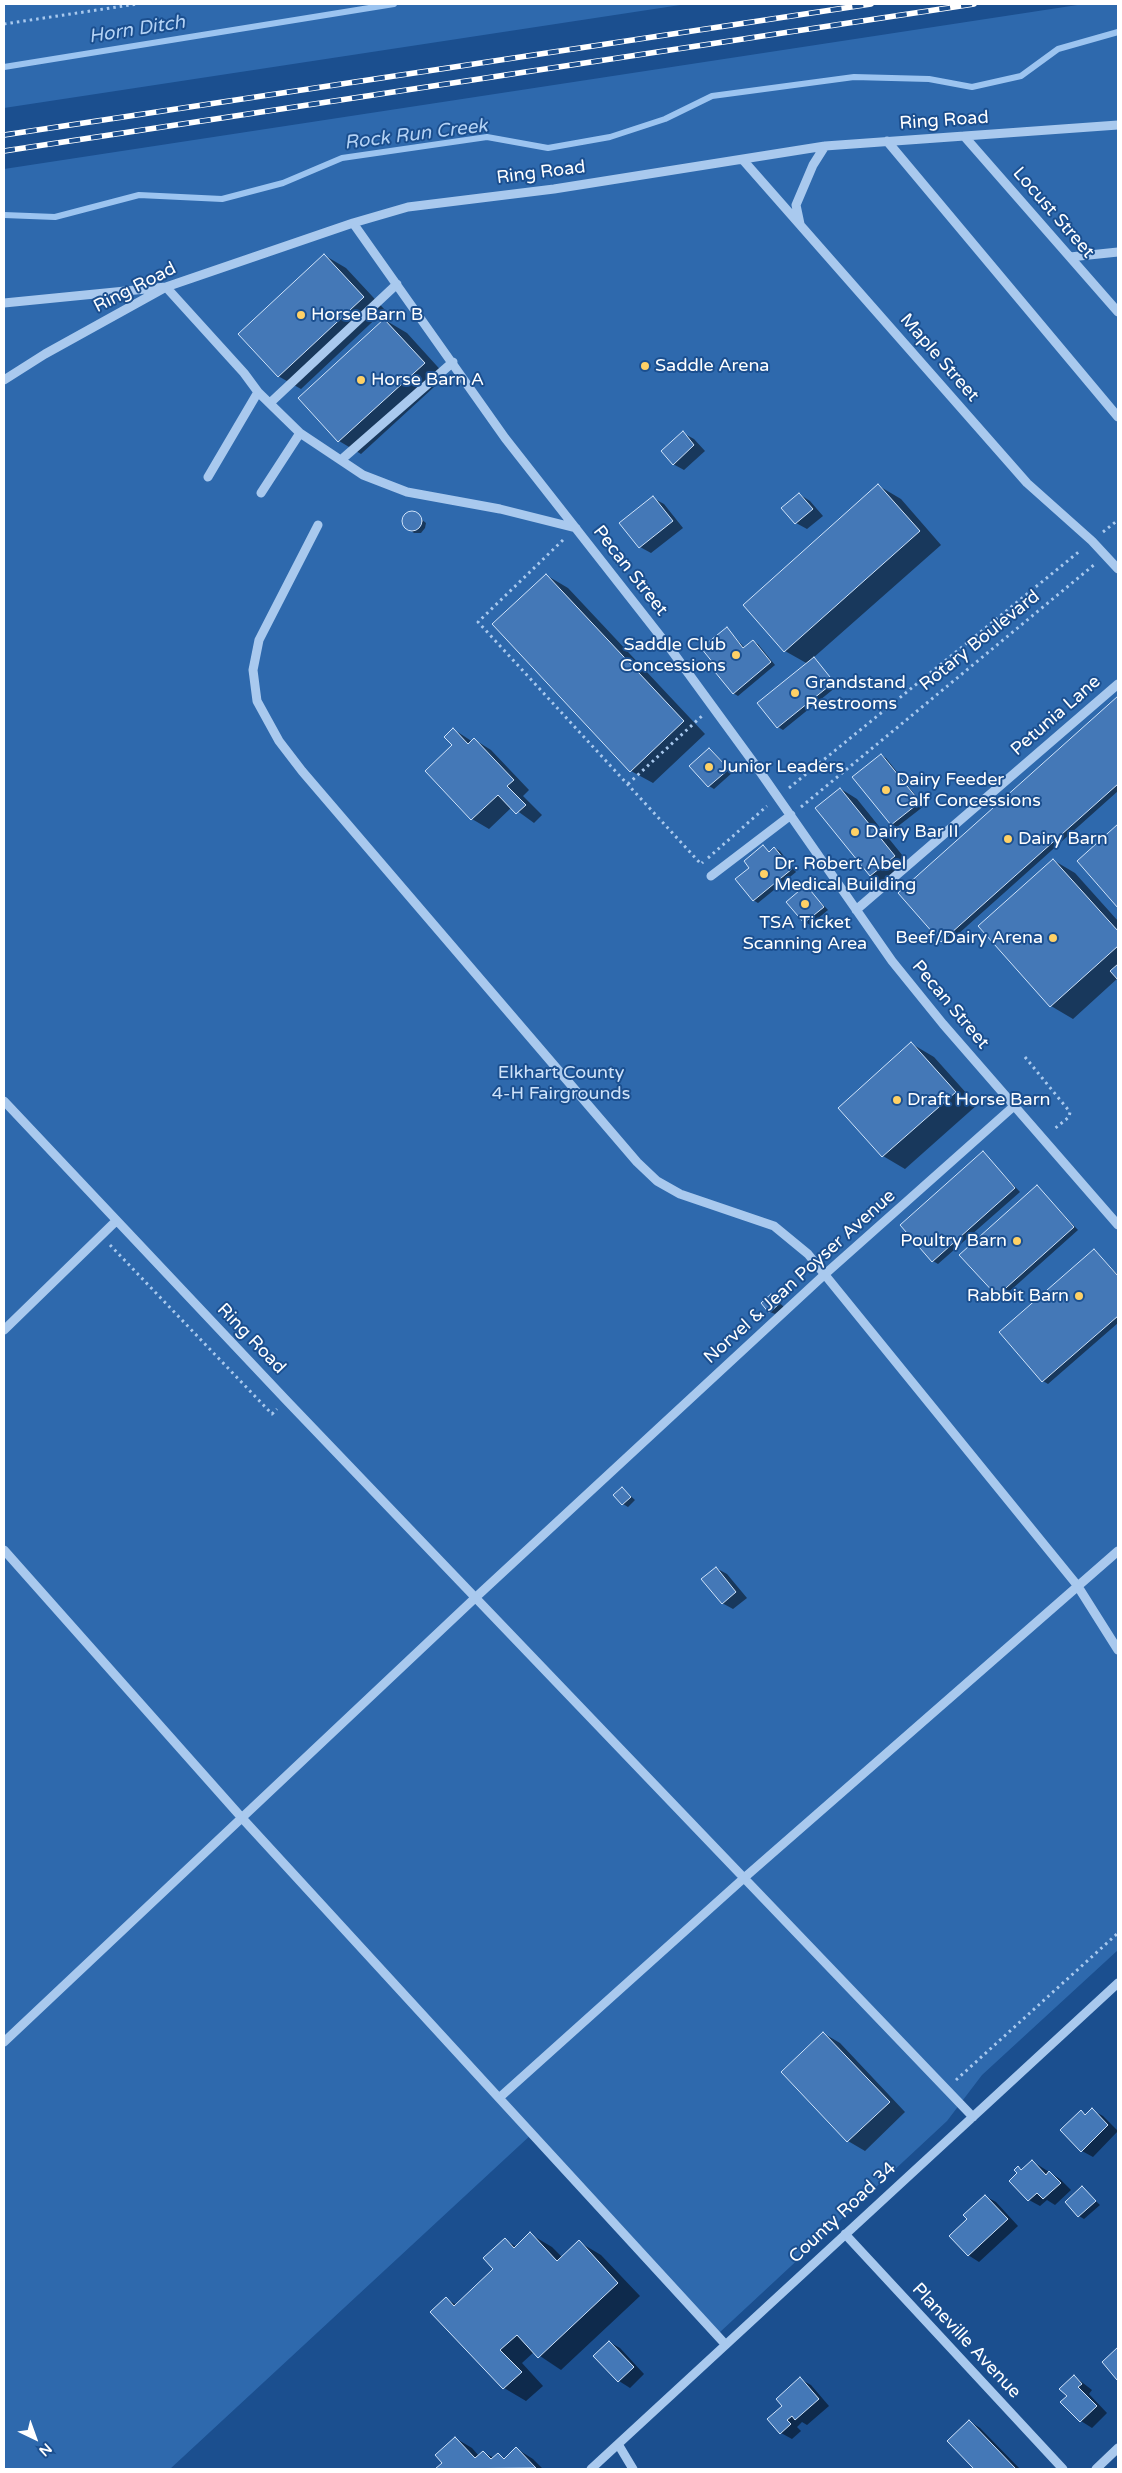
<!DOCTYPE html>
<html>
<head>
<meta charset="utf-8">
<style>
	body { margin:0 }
	#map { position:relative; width:1122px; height:2473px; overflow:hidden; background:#1b4f8f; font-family:"Varela Round",sans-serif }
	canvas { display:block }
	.frame { position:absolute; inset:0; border:5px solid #fff; pointer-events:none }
	.north { position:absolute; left:10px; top:2413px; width:50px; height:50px; -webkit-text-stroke:4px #1b4f8f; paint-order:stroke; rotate:138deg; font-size:14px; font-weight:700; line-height:20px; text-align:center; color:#fff }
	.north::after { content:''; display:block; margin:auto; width:18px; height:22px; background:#fff; clip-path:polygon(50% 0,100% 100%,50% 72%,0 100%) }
</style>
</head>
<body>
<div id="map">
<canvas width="1122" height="2473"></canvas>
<div class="frame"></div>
<div class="north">N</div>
</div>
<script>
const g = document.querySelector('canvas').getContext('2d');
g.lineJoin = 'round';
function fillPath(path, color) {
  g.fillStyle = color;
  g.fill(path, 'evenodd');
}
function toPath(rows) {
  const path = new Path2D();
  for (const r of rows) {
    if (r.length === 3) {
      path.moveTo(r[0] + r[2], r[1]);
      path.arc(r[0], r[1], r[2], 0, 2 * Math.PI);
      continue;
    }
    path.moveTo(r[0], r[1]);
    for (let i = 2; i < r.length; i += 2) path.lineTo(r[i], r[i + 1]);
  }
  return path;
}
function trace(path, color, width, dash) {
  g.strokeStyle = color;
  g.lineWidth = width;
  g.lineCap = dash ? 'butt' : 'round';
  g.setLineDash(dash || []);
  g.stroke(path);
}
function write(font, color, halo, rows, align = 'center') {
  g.font = font + ' "Varela Round",sans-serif';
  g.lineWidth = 4;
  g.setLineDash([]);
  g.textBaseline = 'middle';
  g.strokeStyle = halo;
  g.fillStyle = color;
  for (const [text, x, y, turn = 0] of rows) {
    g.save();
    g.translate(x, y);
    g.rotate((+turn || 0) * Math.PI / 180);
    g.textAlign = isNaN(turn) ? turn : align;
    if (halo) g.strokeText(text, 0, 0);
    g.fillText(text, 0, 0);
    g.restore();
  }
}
const green = toPath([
	[4,4,687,4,4,108],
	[1084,4,1118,4,1118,1950,982,2075,947,2121,719,2333,533,2133,170,2469,4,2469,4,169]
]);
const shadow = toPath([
	[324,255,346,268,385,310,301,389,278,376],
	[385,320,407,333,446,376,361,454,339,441],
	[683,433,694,439,705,451,684,470,673,464],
	[879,486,901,499,941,545,813,658,818,661,815,661,836,687,783,730,778,727,808,664,785,651],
	[799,494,810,501,823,516,807,529,796,523,783,508],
	[653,498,664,504,683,528,651,553,640,547],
	[409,513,415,514,426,523,425,528,421,533,414,533,404,525,404,517],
	[546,575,568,588,705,734,653,783,631,771],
	[727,629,745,648,753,641,758,644,775,665,738,696,733,693,720,669],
	[1118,698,1118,791,947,944,942,941,899,893],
	[453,729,473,742,475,740,491,750,529,790,523,796,542,815,534,823,512,807,489,829,472,819,426,771,454,745],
	[710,749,733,772,714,789,709,786],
	[881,755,886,758,924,806,897,827,891,824],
	[841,789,857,799,911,866,888,885,871,876,817,808],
	[1118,826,1118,906,1078,861],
	[763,846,770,852,775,848,780,851,796,872,758,903,753,900,751,868],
	[1053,860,1075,873,1118,921,1118,978,1073,1019,1051,1006,979,926],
	[806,887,828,910,810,925,805,922],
	[912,1044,934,1057,977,1105,905,1169,883,1156,840,1108],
	[983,1153,1020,1192,938,1264,933,1261],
	[1037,1187,1078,1230,1002,1298,997,1295],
	[1095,1251,1118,1275,1118,1323,1048,1384,1043,1381],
	[771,1295,784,1307,775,1314,770,1312],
	[622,1488,635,1500,628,1507,623,1504],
	[716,1568,727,1574,747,1598,733,1609,722,1603],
	[823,2033,840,2043,905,2112,865,2151,848,2141,783,2072],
	[1092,2110,1103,2116,1118,2131,1093,2157,1082,2151,1081,2112,1087,2115],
	[1032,2161,1060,2179,1071,2190,1055,2205,1047,2200,1040,2206,1029,2200,1018,2167,1023,2170],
	[1082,2188,1100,2205,1084,2219,1079,2216],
	[985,2196,996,2202,1018,2226,979,2262,968,2255,968,2219],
	[530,2234,552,2247,562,2257,579,2242,601,2255,640,2296,561,2370,534,2352,522,2363,543,2386,526,2401,504,2388,432,2312,446,2299,457,2305,495,2269,505,2240,517,2247],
	[609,2342,620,2348,644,2374,630,2388,619,2381],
	[1074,2376,1092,2390,1089,2394,1107,2413,1092,2428,1081,2421,1068,2396],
	[800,2379,811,2385,829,2406,807,2425,802,2422,797,2427,801,2431,792,2439,781,2433,784,2406],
	[969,2421,980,2428,1020,2469,976,2469,949,2441],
	[455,2438,472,2448,479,2456,483,2452,494,2458,498,2454,506,2459,517,2449,533,2459,543,2469,437,2469,444,2463]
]);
const stream = toPath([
	[4,67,394,4],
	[4,215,55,217,139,195,222,199,283,183,342,158,487,137,548,148,610,137,665,119,712,96,854,77,929,79,972,87,1021,76,1058,49,1118,32]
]);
const building = toPath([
	[324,254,364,297,278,377,238,334,324,254],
	[384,319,425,363,338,442,298,398,384,319],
	[683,431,694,445,673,465,661,451,683,431],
	[878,484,920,531,784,652,743,605,878,484],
	[799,493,813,509,795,524,781,508,799,493],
	[653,496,673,521,639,548,619,523,653,496],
	[412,521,10],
	[546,574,684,721,630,772,492,624,546,574],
	[727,627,743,648,753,640,771,662,733,694,715,672,718,669,701,648,727,627],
	[814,657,834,682,777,728,757,703,814,657],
	[1118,696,1118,784,941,942,898,893,1118,696],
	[453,728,468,744,474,738,514,780,507,786,526,805,516,814,498,795,471,820,425,771,452,745,444,737,453,728],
	[709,748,729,769,708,787,689,766,709,748],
	[881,754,920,802,891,825,852,777,881,754],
	[840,788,895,856,870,876,815,808,840,788],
	[1118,824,1118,908,1077,861,1118,824],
	[763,845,769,852,774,847,792,869,753,901,735,879,749,868,744,861,763,845],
	[1053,859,1118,931,1118,946,1050,1007,978,926,1053,859],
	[806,885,824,907,804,923,786,902,806,885],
	[1118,964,1118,980,1110,971,1118,964],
	[911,1042,956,1092,882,1157,838,1108,911,1042],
	[983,1151,1015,1188,932,1262,900,1225,983,1151],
	[1037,1185,1074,1227,997,1296,959,1255,1037,1185],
	[1094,1249,1118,1276,1118,1316,1042,1382,999,1332,1094,1249],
	[771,1294,780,1303,769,1313,761,1303,771,1294],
	[622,1487,631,1497,622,1505,613,1495,622,1487],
	[716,1567,736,1592,722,1604,701,1579,716,1567],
	[823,2032,890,2102,847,2142,781,2072,823,2032],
	[1092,2108,1108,2125,1081,2152,1060,2130,1081,2110,1085,2115,1092,2108],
	[1032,2160,1046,2175,1049,2171,1061,2183,1043,2199,1037,2193,1028,2201,1009,2181,1017,2173,1014,2170,1018,2166,1021,2170,1032,2160],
	[1082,2186,1096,2201,1078,2217,1065,2202,1082,2186],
	[985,2195,1008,2219,968,2256,949,2236,967,2219,963,2215,985,2195],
	[530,2232,557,2261,579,2240,618,2283,538,2358,517,2335,500,2350,522,2372,503,2389,430,2312,446,2297,454,2306,493,2269,483,2258,505,2238,514,2248,530,2232],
	[609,2341,634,2367,618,2382,593,2356,609,2341],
	[1118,2347,1118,2379,1117,2380,1102,2362,1118,2347],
	[1074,2375,1082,2384,1078,2387,1097,2406,1080,2422,1060,2402,1067,2396,1059,2389,1074,2375],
	[800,2377,819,2399,795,2420,792,2416,787,2420,791,2424,780,2434,767,2419,782,2406,776,2399,800,2377],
	[969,2420,1016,2469,974,2469,947,2441,969,2420],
	[455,2437,475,2458,483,2451,491,2459,498,2453,504,2459,516,2447,536,2468,435,2469,442,2463,435,2455,455,2437]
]);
const path = toPath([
	[4,24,137,4],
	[1103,532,1118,520],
	[563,540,478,622,701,864,703,862],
	[628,784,703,715],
	[789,788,1081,550],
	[801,807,1095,564],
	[708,858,767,806],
	[1025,1057,1070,1112,1069,1117,1053,1130],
	[110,1245,272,1414,277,1409],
	[956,2080,1118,1933]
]);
const minor = toPath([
	[964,136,1118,312],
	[887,141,1118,417],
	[743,160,1027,483,1092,541,1118,569],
	[353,223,505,438,672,651,756,766,892,961,943,1024,1118,1225],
	[800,224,796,205,813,165,825,146],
	[1070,257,1118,252],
	[4,303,166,287,244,373,258,392,300,433,363,475,407,492,500,509,576,528],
	[4,380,45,354,166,287,353,223,408,207,554,189,825,146,1118,125],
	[270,403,397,284],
	[341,460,453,362],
	[208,477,258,392],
	[261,493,300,433],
	[318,525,259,640,253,670,257,701,279,741,302,771,637,1162,657,1181,680,1194,774,1226,808,1254,1077,1585,1118,1650],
	[711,876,791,815],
	[856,910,1118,684],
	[4,1101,287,1401,973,2117],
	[4,1330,116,1221],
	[4,1550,242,1818,499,2098],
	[4,2042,475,1598,824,1275,1014,1106],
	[845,2234,1063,2469],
	[725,2344,499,2098,744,1878,1118,1551],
	[618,2444,633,2469],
	[591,2469,1118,1983],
	[1096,2469,1118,2448]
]);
const rail = toPath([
	[4,135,871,4],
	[4,151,974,4]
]);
const markers = [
	[301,315,5,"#ffd166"],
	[645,366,5,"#ffd166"],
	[361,380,5,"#ffd166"],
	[736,655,5,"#ffd166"],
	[795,693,5,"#ffd166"],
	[709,767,5,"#ffd166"],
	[886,790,5,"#ffd166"],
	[855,832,5,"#ffd166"],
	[1008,839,5,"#ffd166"],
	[764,874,5,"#ffd166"],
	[805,904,5,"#ffd166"],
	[1053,938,5,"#ffd166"],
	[897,1100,5,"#ffd166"],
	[1017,1241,5,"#ffd166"],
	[1079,1296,5,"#ffd166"]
];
const streetNames = [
	["Ring Road",944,121,-4],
	["Ring Road",541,173,-7],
	["Locust Street",1053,213,49],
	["Ring Road",135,288,-27],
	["Maple Street",939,358,49],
	["Pecan Street",630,571,52],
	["Rotary Boulevard",980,641,-39],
	["Petunia Lane",1056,716,-41],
	["Pecan Street",950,1005,50],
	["Norvel & Jean Poyser Avenue",800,1277,-42],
	["Ring Road",251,1339,46],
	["County Road 34",843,2213,-43],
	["Planeville Avenue",966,2341,47]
];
const poiNames = [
	["Horse Barn B",311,315],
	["Saddle Arena",655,366],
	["Horse Barn A",371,380],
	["Saddle Club",726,645,"right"],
	["Concessions",726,666,"right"],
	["Grandstand",805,683],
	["Restrooms",805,704],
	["Junior Leaders",719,767],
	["Dairy Feeder",896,780],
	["Calf Concessions",896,801],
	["Dairy Bar II",865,832],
	["Dairy Barn",1018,839],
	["Dr. Robert Abel",774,864],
	["Medical Building",774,885],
	["TSA Ticket",805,923,"center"],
	["Scanning Area",805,944,"center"],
	["Beef/Dairy Arena",1043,938,"right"],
	["Draft Horse Barn",907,1100],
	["Poultry Barn",1007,1241,"right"],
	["Rabbit Barn",1069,1296,"right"]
];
const parkNames = [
	["Elkhart County",561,1073],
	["4-H Fairgrounds",561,1094]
];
const waterNames = [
	["Horn Ditch",137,30,-9],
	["Rock Run Creek",416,135,-7]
];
fillPath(green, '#2e69ad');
fillPath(shadow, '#0007');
trace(stream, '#9cc4f0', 6);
fillPath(building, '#4478b7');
trace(building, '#cfe3fa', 1);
trace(path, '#a9c9ee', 3, [2.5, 4]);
trace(minor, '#a9c9ee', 9);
trace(rail, '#fff', 5.5);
trace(rail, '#1b4f8f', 4, [11]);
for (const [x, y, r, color] of markers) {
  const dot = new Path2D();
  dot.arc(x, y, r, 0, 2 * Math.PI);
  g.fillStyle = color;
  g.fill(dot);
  trace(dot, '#1b4f8f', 2);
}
write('18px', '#fff', '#1b4f8f', streetNames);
write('18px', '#fff', '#1b4f8f', poiNames, 'left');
write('18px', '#cfe3fa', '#1b4f8f', parkNames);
write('italic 19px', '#b5d3f5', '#1b4f8f', waterNames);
</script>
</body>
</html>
